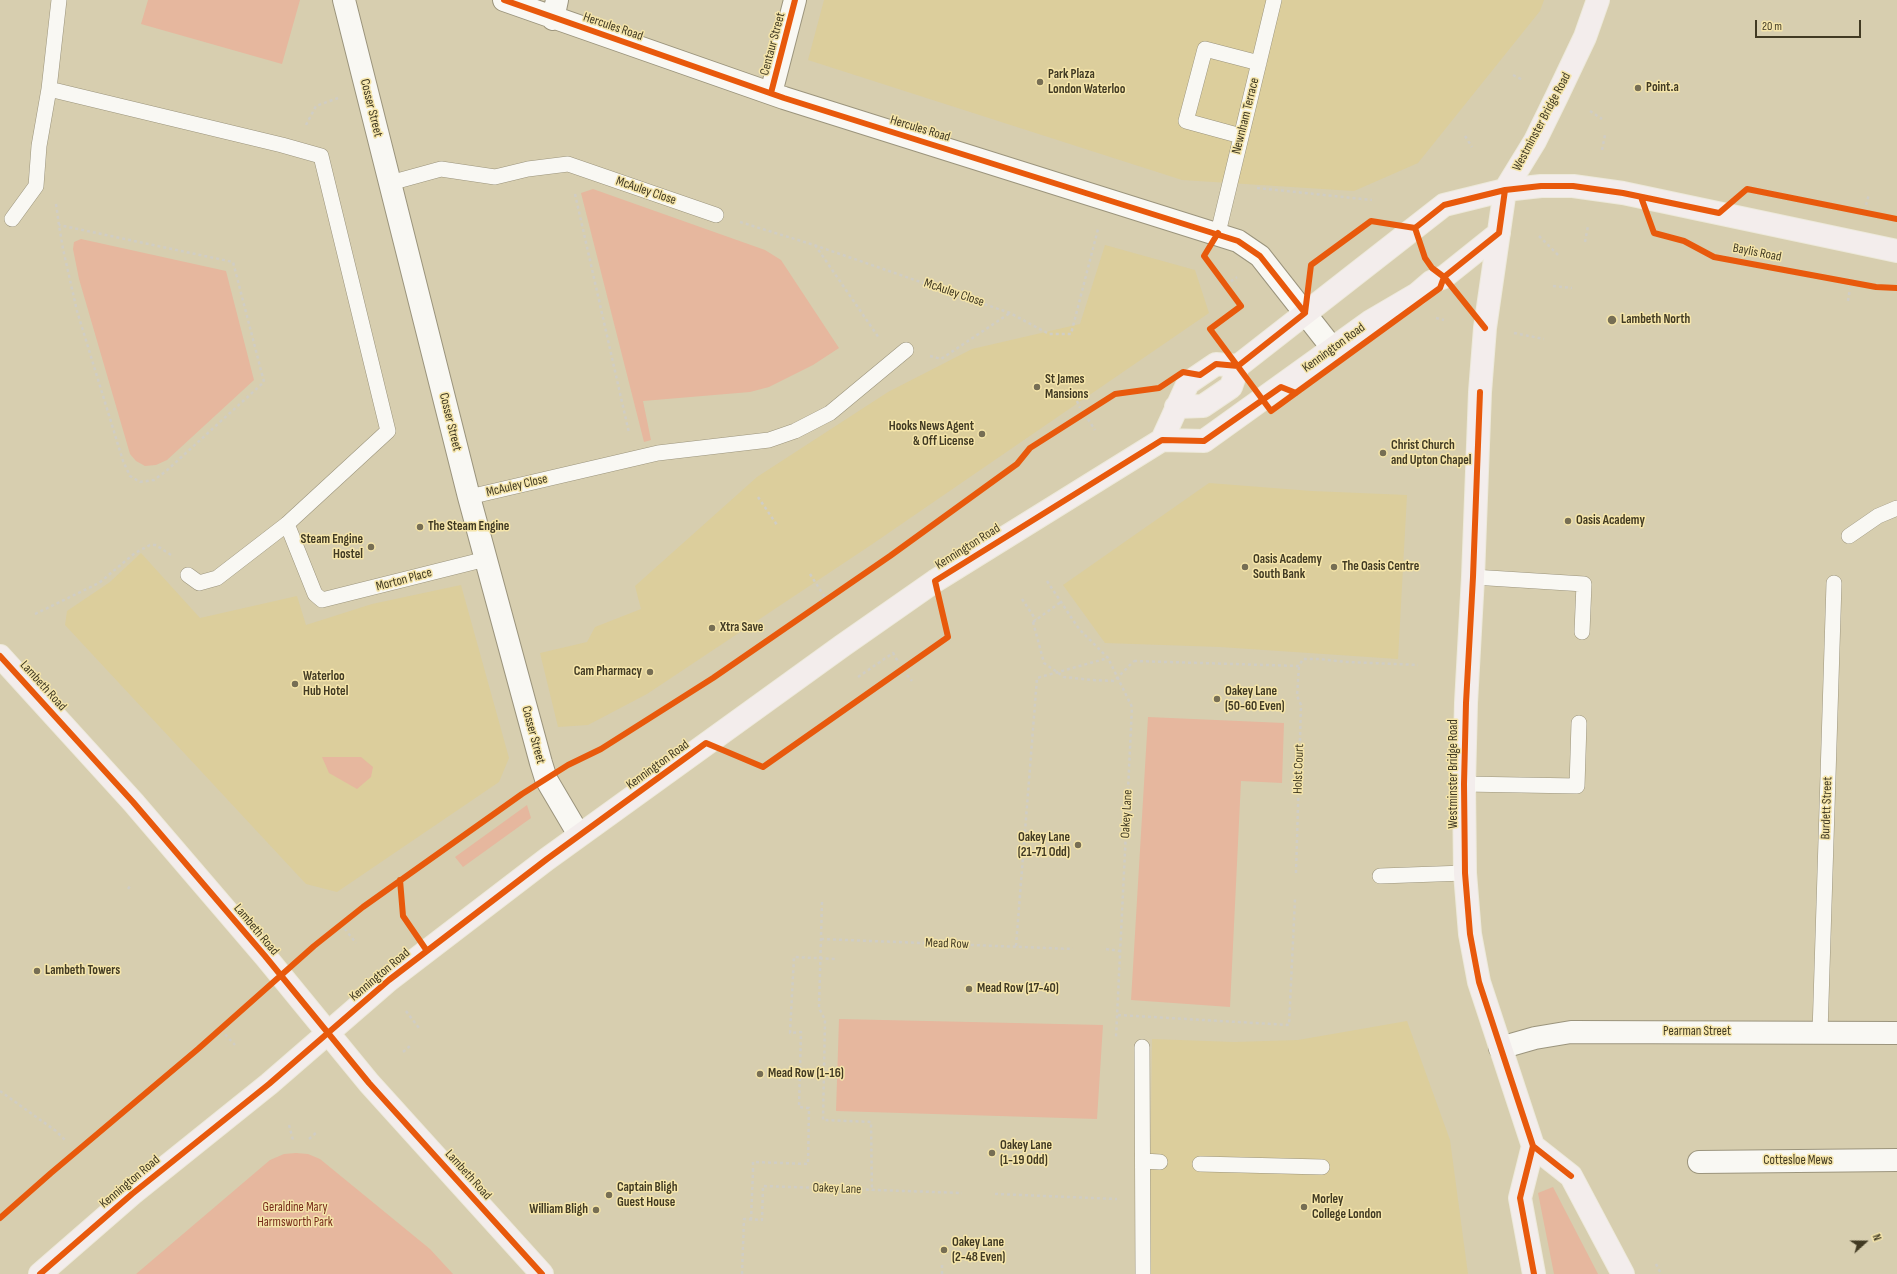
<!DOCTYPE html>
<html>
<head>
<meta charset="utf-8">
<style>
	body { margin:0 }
	#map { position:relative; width:1897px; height:1274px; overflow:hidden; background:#d7ceaf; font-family:"Sofia Sans Condensed",sans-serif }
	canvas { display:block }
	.north { position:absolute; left:1845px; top:1222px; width:40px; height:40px; -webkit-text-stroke:3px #f5e5aa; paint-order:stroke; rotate:69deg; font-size:11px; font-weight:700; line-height:16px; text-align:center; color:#413a23 }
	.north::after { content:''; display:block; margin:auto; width:14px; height:18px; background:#413a23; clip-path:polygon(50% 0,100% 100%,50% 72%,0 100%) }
	.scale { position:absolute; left:1755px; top:20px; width:106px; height:18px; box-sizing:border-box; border:2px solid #413a23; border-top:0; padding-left:5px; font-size:12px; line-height:14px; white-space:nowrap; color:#413a23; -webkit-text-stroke:3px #f5e5aa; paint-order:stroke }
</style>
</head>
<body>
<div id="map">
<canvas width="1897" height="1274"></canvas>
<div class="north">N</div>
<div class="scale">20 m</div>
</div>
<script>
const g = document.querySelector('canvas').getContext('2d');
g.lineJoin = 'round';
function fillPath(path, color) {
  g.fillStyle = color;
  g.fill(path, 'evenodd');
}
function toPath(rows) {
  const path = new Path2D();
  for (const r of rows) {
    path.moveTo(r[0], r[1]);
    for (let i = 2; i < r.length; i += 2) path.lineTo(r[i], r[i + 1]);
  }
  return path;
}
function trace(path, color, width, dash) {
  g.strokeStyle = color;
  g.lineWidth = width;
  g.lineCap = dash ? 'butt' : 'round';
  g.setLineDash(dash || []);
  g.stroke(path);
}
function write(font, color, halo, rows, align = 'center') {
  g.font = font + ' "Sofia Sans Condensed",sans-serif';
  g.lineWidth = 3;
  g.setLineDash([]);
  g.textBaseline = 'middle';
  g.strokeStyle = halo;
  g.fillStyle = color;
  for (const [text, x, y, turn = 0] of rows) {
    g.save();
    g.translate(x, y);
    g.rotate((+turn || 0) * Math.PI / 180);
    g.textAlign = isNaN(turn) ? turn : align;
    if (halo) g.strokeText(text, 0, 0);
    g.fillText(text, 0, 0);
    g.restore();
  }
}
const built = toPath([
	[824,0,1544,0,1540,11,1418,163,1354,191,1182,180,808,60],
	[1105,245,1195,270,1209,313,871,545,647,694,588,725,558,727,540,653,587,642,595,627,641,609,635,586,757,477,888,392,972,349,1080,324],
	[1209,483,1312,491,1407,495,1398,659,1220,647,1105,643,1063,585],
	[141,553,200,618,297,596,306,625,372,604,461,585,509,758,499,782,337,892,306,884,65,625,67,611,110,582],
	[1407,1021,1450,1140,1468,1274,1149,1274,1152,1039,1234,1042,1298,1040]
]);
const green = toPath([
	[148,0,300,0,282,64,141,24],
	[593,189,765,250,781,260,839,348,813,365,769,387,750,392,643,401,651,440,644,442,581,193],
	[81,239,226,271,254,380,167,460,156,465,145,466,136,461,130,454,79,279,73,249,74,242],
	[1148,717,1284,723,1282,783,1241,781,1230,1007,1131,1000],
	[322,757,361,757,373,767,371,777,357,789,329,773],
	[527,805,531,818,463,867,455,857],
	[839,1019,1103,1025,1097,1119,836,1111],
	[296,1153,308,1154,320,1159,430,1249,453,1274,136,1274,270,1160,284,1154],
	[1553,1187,1598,1274,1554,1274,1538,1193]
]);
const path = toPath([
	[1513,75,1523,80],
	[1590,111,1602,119],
	[306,125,316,106,338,98],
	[1465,136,1472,147],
	[1602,150,1605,135],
	[1257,188,1372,200],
	[575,194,629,433],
	[56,204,59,225,63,249,77,311,123,461,130,476,140,482,154,480,165,472,264,382,233,262,59,225],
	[1866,205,1869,194],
	[740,222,814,245,1010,313,1049,334,1071,334,1098,229],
	[1539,236,1558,255],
	[1585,242,1588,226],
	[815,245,879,338],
	[1226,285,1237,277],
	[1553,286,1572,288],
	[1848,301,1850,288],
	[1436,318,1444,320],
	[1514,333,1544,339],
	[930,356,941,359,1010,313],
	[1077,401,1080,408],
	[1088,419,1095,430],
	[758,497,777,525],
	[810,574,826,599],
	[1047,581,1079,629,1108,658,1132,707,1116,1037],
	[1022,599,1036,620],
	[35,614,99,583,135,553,150,545,156,545,171,555],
	[1033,622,1061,602],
	[1134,661,1299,666,1303,659,1319,659,1347,662,1418,665],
	[907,675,912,681],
	[858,677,893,653,899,663],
	[1296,873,1301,705,1297,696,1299,666],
	[128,889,130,886],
	[822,902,819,1008,825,1020,823,1120,871,1122,872,1191],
	[341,924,356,943],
	[821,939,1073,949],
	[1016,946,1037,678,1108,658],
	[1106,949,1120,951],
	[406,1011,419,1028],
	[1118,1015,1289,1025,1295,899],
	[233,1019,245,1008],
	[221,1030,235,1045],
	[403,1052,411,1045],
	[0,1091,56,1131,65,1140],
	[289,1125,293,1140],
	[309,1139,318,1131],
	[995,1194,1117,1199],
	[751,1220,753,1171],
	[1656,1264,1661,1274],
	[742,1274,744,1219,762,1220,763,1186,962,1193],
	[942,1274,942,1265]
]);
const lane = toPath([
	[49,89,282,145,321,156,388,431,287,524,217,578,199,583,188,575],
	[1241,136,1186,121,1205,49,1259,63],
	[390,183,441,169,495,177,528,169,568,164,716,215],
	[12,219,36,186,39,146,49,89,59,0],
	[1218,233,1274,0],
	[469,497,658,453,769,440,795,431,830,413,906,350],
	[287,524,315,594,322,600,486,559],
	[1849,536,1878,516,1897,508],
	[1473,577,1584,584,1582,632],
	[1464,784,1577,786,1579,723],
	[1380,876,1465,873],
	[1820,1033,1834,583],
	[1142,1047,1143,1274],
	[1143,1161,1160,1162],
	[1200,1164,1322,1167]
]);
const street = toPath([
	[344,0,469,497,541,763,546,779,579,835],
	[504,0,784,98,1238,241,1260,256,1333,349],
	[553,19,557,0],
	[771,93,795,0],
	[1500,1048,1535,1038,1571,1032,1897,1033],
	[1699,1162,1897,1160]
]);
const primary = toPath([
	[1598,0,1585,37,1557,96,1535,141,1505,190,1485,328,1480,392,1473,577,1466,703,1464,784,1465,873,1470,934,1479,982,1533,1146,1571,1176,1623,1274],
	[1176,407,1203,406,1231,387,1238,366,1444,205,1505,190,1541,186,1573,186,1623,193,1897,251],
	[1162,440,1188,383,1216,364,1238,366],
	[0,656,133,802,265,956,369,1083,542,1274],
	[1533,1146,1520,1198,1534,1274],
	[40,1274,132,1194,269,1084,389,980,547,859,842,646,935,581,1162,440,1204,441,1371,321,1417,294,1431,282,1444,277,1499,233]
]);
const pathBridge = toPath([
	[1033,622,1044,663,1064,677,1092,680,1114,681,1134,661],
	[753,1171,753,1162,808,1164,809,1108,799,1107,801,1032,790,1033,794,957,835,959]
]);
const cycleway = toPath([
	[504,0,784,98,1238,241,1260,256,1305,313],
	[771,93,795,0],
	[1641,197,1654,233,1684,241,1714,257,1876,287,1897,288],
	[1415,228,1425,258,1432,268,1444,277,1485,328],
	[1218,233,1204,256,1241,306,1210,329,1271,411,1440,288,1444,277,1499,233,1505,190],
	[1480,392,1473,577,1466,703,1464,784,1465,873,1470,934,1479,982,1533,1146,1571,1176],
	[0,656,133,802,265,956,369,1083,542,1274],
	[400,880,403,916,427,951],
	[1533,1146,1520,1198,1534,1274],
	[0,1218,51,1173,198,1049,314,946,363,907,522,794,568,765,601,749,713,678,890,556,1017,464,1030,448,1115,394,1159,388,1183,372,1200,375,1216,364,1238,366,1305,313,1311,265,1371,221,1415,228,1444,205,1505,190,1541,186,1573,186,1623,193,1719,213,1747,189,1897,219],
	[40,1274,132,1194,269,1084,389,980,547,859,706,743,763,767,948,637,935,581,1162,440,1204,441,1281,387,1296,393]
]);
const markers = [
	[1040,82,4,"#766e54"],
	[1638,88,4,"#766e54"],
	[1612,320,5,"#766e54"],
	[1037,387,4,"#766e54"],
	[982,434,4,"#766e54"],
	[1383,453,4,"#766e54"],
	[1568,521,4,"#766e54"],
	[420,527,4,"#766e54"],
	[371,547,4,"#766e54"],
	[1245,567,4,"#766e54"],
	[1334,567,4,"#766e54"],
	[712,628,4,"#766e54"],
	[650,672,4,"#766e54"],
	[295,684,4,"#766e54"],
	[1217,699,4,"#766e54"],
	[1078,845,4,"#766e54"],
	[37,971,4,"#766e54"],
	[969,989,4,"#766e54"],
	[760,1074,4,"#766e54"],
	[992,1153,4,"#766e54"],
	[609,1195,4,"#766e54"],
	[1304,1207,4,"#766e54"],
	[596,1210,4,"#766e54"],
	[944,1250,4,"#766e54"]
];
const streetNames = [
	["Hercules Road",613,27,19],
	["Centaur Street",773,44,-75],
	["Cosser Street",371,108,76],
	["Newnham Terrace",1246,116,-76],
	["Westminster Bridge Road",1542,122,-62],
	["Hercules Road",920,129,17],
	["McAuley Close",646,191,19],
	["Baylis Road",1757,253,11],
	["McAuley Close",954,293,19],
	["Kennington Road",1334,348,-36],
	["Cosser Street",450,422,76],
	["McAuley Close",517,486,-13],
	["Kennington Road",968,547,-32],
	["Morton Place",404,580,-15],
	["Lambeth Road",43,686,48],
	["Cosser Street",533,735,75],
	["Kennington Road",658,765,-36],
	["Holst Court",1299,769,-88],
	["Westminster Bridge Road",1454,774,-90],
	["Burdett Street",1827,808,-88],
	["Oakey Lane",1127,814,-87],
	["Lambeth Road",256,930,50],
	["Mead Row",947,944,2],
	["Kennington Road",380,975,-40],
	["Pearman Street",1697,1032],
	["Cottesloe Mews",1798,1161],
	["Lambeth Road",468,1175,48],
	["Kennington Road",130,1182,-40],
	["Oakey Lane",837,1189,2]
];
const poiNames = [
	["Park Plaza",1048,75],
	["London Waterloo",1048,90],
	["Point.a",1646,88],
	["Lambeth North",1621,320],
	["St James",1045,380],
	["Mansions",1045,395],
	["Hooks News Agent",974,427,"right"],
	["& Off License",974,442,"right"],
	["Christ Church",1391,446],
	["and Upton Chapel",1391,461],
	["Oasis Academy",1576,521],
	["The Steam Engine",428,527],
	["Steam Engine",363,540,"right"],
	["Hostel",363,555,"right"],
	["Oasis Academy",1253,560],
	["South Bank",1253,575],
	["The Oasis Centre",1342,567],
	["Xtra Save",720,628],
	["Cam Pharmacy",642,672,"right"],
	["Waterloo",303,677],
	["Hub Hotel",303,692],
	["Oakey Lane",1225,692],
	["(50-60 Even)",1225,707],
	["Oakey Lane",1070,838,"right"],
	["(21-71 Odd)",1070,853,"right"],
	["Lambeth Towers",45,971],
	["Mead Row (17-40)",977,989],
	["Mead Row (1-16)",768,1074],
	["Oakey Lane",1000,1146],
	["(1-19 Odd)",1000,1161],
	["Captain Bligh",617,1188],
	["Guest House",617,1203],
	["Morley",1312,1200],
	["College London",1312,1215],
	["William Bligh",588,1210,"right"],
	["Oakey Lane",952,1243],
	["(2-48 Even)",952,1258]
];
const parkNames = [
	["Geraldine Mary",295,1208],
	["Harmsworth Park",295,1223]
];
fillPath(built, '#dcce9c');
fillPath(green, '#e6b79e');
trace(lane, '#9b947c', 16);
trace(street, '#9b947c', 24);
trace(primary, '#ede9db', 24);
trace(path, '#d0cdc4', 2.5, [3, 3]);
trace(lane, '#f9f8f3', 15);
trace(street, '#f9f8f3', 22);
trace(primary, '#f3edec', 22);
trace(pathBridge, '#d0cdc4', 2.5, [3, 3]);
trace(cycleway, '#e8590c', 6);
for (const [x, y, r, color] of markers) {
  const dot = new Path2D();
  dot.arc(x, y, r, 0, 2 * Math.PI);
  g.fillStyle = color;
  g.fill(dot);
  trace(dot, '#f5e5aa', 1.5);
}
write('13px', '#413a23', '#f5e5aa', streetNames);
write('bold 13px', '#413a23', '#f5e5aa', poiNames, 'left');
write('13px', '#782c1a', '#f5e5aa', parkNames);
</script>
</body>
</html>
